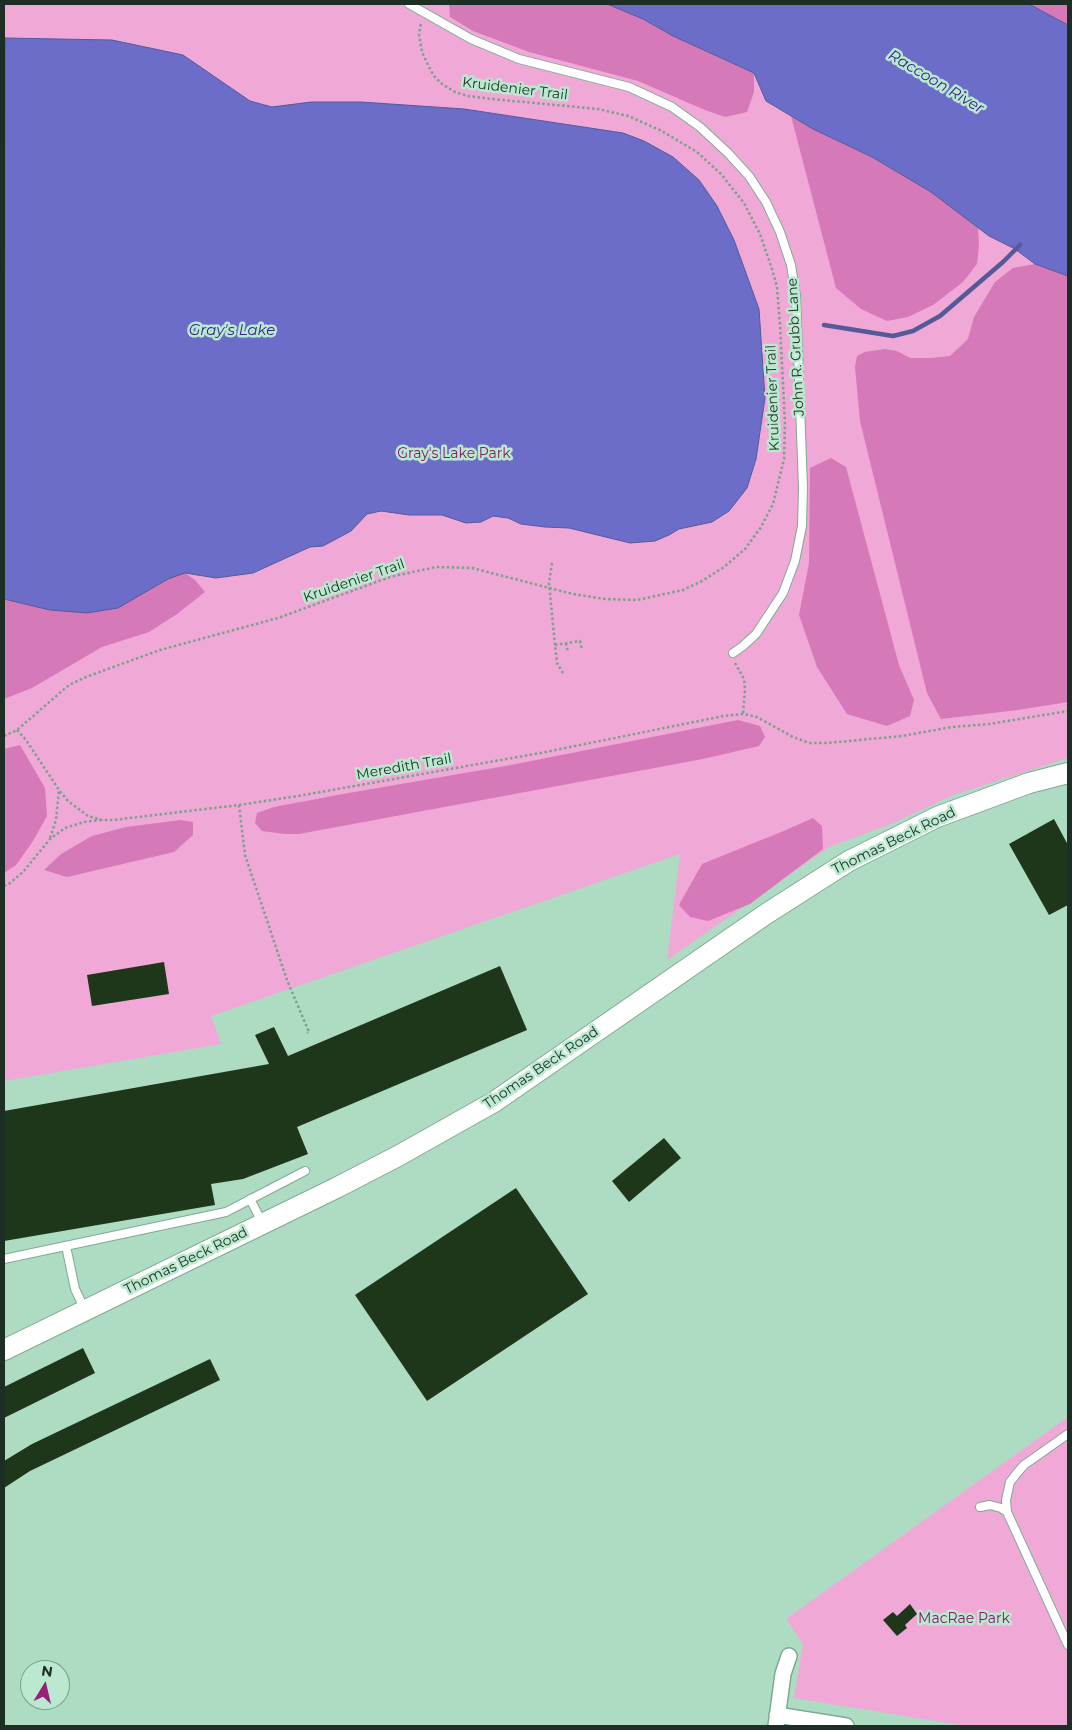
<!DOCTYPE html>
<html>
<head>
<meta charset="utf-8">
<style>
	body { margin:0 }
	#map { position:relative; width:1072px; height:1730px; overflow:hidden; background:#aedcc2; font-family:Montserrat,sans-serif }
	canvas { display:block }
	.frame { position:absolute; inset:0; border:5px solid #1d2f25; pointer-events:none }
	.north { position:absolute; left:20px; top:1660px; width:50px; height:50px; box-sizing:border-box; background:#bbe9cf; border:1px solid #7c9f8b; border-radius:50%; rotate:9deg; font-size:14px; font-weight:700; line-height:20px; text-align:center; color:#1d2f25 }
	.north::after { content:''; display:block; margin:auto; width:18px; height:22px; background:#98207b; clip-path:polygon(50% 0,100% 100%,50% 72%,0 100%) }
</style>
</head>
<body>
<div id="map">
<canvas width="1072" height="1730"></canvas>
<div class="frame"></div>
<div class="north">N</div>
</div>
<script>
const g = document.querySelector('canvas').getContext('2d');
g.lineJoin = 'round';
function fillPath(path, color) {
  g.fillStyle = color;
  g.fill(path, 'evenodd');
}
function toPath(rows) {
  const path = new Path2D();
  for (const r of rows) {
    path.moveTo(r[0], r[1]);
    for (let i = 2; i < r.length; i += 2) path.lineTo(r[i], r[i + 1]);
  }
  return path;
}
function trace(path, color, width, dash) {
  g.strokeStyle = color;
  g.lineWidth = width;
  g.lineCap = dash ? 'butt' : 'round';
  g.setLineDash(dash || []);
  g.stroke(path);
}
function write(font, color, halo, rows, align = 'center') {
  g.font = font + ' Montserrat,sans-serif';
  g.lineWidth = 5;
  g.setLineDash([]);
  g.textBaseline = 'middle';
  g.strokeStyle = halo;
  g.fillStyle = color;
  for (const [text, x, y, turn = 0] of rows) {
    g.save();
    g.translate(x, y);
    g.rotate((+turn || 0) * Math.PI / 180);
    g.textAlign = isNaN(turn) ? turn : align;
    if (halo) g.strokeText(text, 0, 0);
    g.fillText(text, 0, 0);
    g.restore();
  }
}
const green = toPath([
	[4,4,607,4,643,19,673,36,754,73,767,101,1011,246,1068,271,1068,758,951,796,891,824,829,847,667,960,680,854,211,1016,221,1044,4,1081],
	[1068,1414,1068,1726,966,1726,794,1698,803,1644,786,1619,1068,1417]
]);
const forest = toPath([
	[449,4,607,4,643,19,673,36,754,73,754,92,747,112,725,117,705,110,638,81,529,52,473,31,450,17],
	[1029,4,1068,4,1068,25],
	[791,116,813,129,872,157,931,192,978,227,979,246,977,264,963,282,933,305,908,317,887,321,861,309,836,288],
	[1035,264,1068,276,1068,702,1018,710,941,719,927,693,860,421,855,367,857,356,865,352,885,349,897,351,910,358,931,358,950,356,968,339,974,317,995,282,1013,268],
	[831,458,846,467,899,665,914,700,910,716,887,726,847,714,817,667,799,615,809,563,810,468],
	[185,573,195,580,205,592,177,614,149,632,102,647,32,688,4,699,4,599,50,610,118,608,168,579],
	[738,720,760,726,765,737,759,746,703,759,299,834,285,834,262,831,255,823,257,813,274,807,343,794,511,765],
	[20,745,45,788,47,816,33,841,16,865,4,873,4,749],
	[813,818,822,826,823,849,750,904,708,921,690,917,679,905,702,864,786,830],
	[181,820,193,822,193,835,174,852,67,877,44,870,61,854,92,836,126,827]
]);
const water = toPath([
	[607,4,1029,4,1068,25,1068,276,1035,264,1015,249,989,236,931,192,872,157,813,129,766,101,754,73,673,36,643,19,607,4],
	[5,38,112,40,183,55,250,101,272,107,311,102,361,102,464,109,623,133,644,141,673,157,699,180,717,206,734,240,759,309,765,398,756,459,747,488,729,511,712,522,679,529,669,535,655,541,630,543,569,528,545,527,521,524,508,518,493,516,481,522,466,523,442,515,409,515,381,511,367,514,351,531,323,546,310,547,253,573,216,578,185,573,168,579,118,608,87,613,50,610,4,599,5,38]
]);
const stream = toPath([
	[824,325,893,336,913,331,940,316,1003,262,1020,245]
]);
const building = toPath([
	[1054,819,1068,845,1068,905,1049,915,1009,844],
	[164,962,169,994,92,1006,87,975],
	[500,966,527,1030,297,1127,308,1154,243,1179,211,1184,215,1205,4,1241,4,1111,269,1064,255,1035,274,1027,288,1056],
	[664,1138,681,1158,629,1202,612,1181],
	[516,1188,588,1294,427,1401,355,1295],
	[83,1348,95,1373,4,1418,4,1387],
	[210,1359,220,1380,30,1471,4,1488,4,1461,32,1444],
	[910,1604,917,1614,905,1625,907,1628,897,1636,883,1620,893,1612,897,1616]
]);
const path = toPath([
	[552,563,549,583,555,645,557,663,563,673],
	[566,643,568,652],
	[555,645,580,641,582,650],
	[735,663,744,679,745,689,743,714],
	[17,730,26,740,59,790,68,801,88,816,102,820,113,820,239,805,298,796,546,752,723,716,743,714,757,717,793,737,809,743,827,743,902,736,952,727,989,724,1068,711],
	[4,736,17,730,69,685,86,677,160,650,278,618,390,577,436,567,472,568,573,594,605,599,637,600,683,590,702,581,724,567,745,549,761,527,773,504,784,459,785,423,780,325,777,287,772,269,760,234,744,203,721,174,697,152,660,130,628,116,598,109,492,99,468,96,455,92,442,84,434,76,428,65,422,52,419,35,421,22],
	[239,805,245,855,287,980,309,1032,307,1033],
	[50,838,56,820,59,790],
	[4,886,10,883,23,872,50,839,65,828,84,822,101,820]
]);
const service = toPath([
	[409,4,471,39,519,59,629,87,672,107,700,127,728,153,749,176,766,202,780,232,791,265,796,296,803,488,802,526,795,561,783,593,756,634,743,646,733,653],
	[250,1199,262,1222],
	[66,1246,75,1289,85,1310],
	[4,1259,226,1212,305,1171],
	[1068,1434,1024,1465,1017,1473,1010,1482,1006,1500,1007,1512,1068,1645],
	[980,1507,990,1505,1001,1508,1007,1512]
]);
const minor = toPath([
	[777,1715,846,1726],
	[776,1726,783,1674,789,1656]
]);
const secondary = toPath([
	[4,1350,336,1188,398,1156,494,1102,766,914,849,861,937,817,1029,783,1068,773]
]);
const streetNames = [
	["Kruidenier Trail",515,89,7],
	["John R. Grubb Lane",796,347,-93],
	["Kruidenier Trail",773,398,-92],
	["Kruidenier Trail",354,581,-19],
	["Meredith Trail",404,767,-10],
	["Thomas Beck Road",894,841,-26],
	["Thomas Beck Road",541,1068,-34],
	["Thomas Beck Road",186,1261,-26]
];
const parkNames = [
	["Gray's Lake Park",454,454],
	["MacRae Park",964,1619]
];
const waterNames = [
	["Raccoon River",936,82,31],
	["Gray's Lake",232,331]
];
fillPath(green, '#f0a8d7');
fillPath(forest, '#d679b8');
fillPath(water, '#6b6dc9');
trace(water, '#545a98', 1);
trace(stream, '#545a98', 4.5);
fillPath(building, '#1e3619');
trace(service, '#7faa92', 10);
trace(minor, '#7faa92', 18);
trace(secondary, '#7faa92', 22);
trace(path, '#7ba08b', 2.5, [2.5, 2.5]);
trace(service, '#fff', 8);
trace(minor, '#fff', 15);
trace(secondary, '#fff', 20);
write('14px', '#1d2f25', '#bbe9cf', streetNames);
write('14px', '#87176c', '#bbe9cf', parkNames);
write('italic 15px', '#332390', '#bbe9cf', waterNames);
</script>
</body>
</html>
